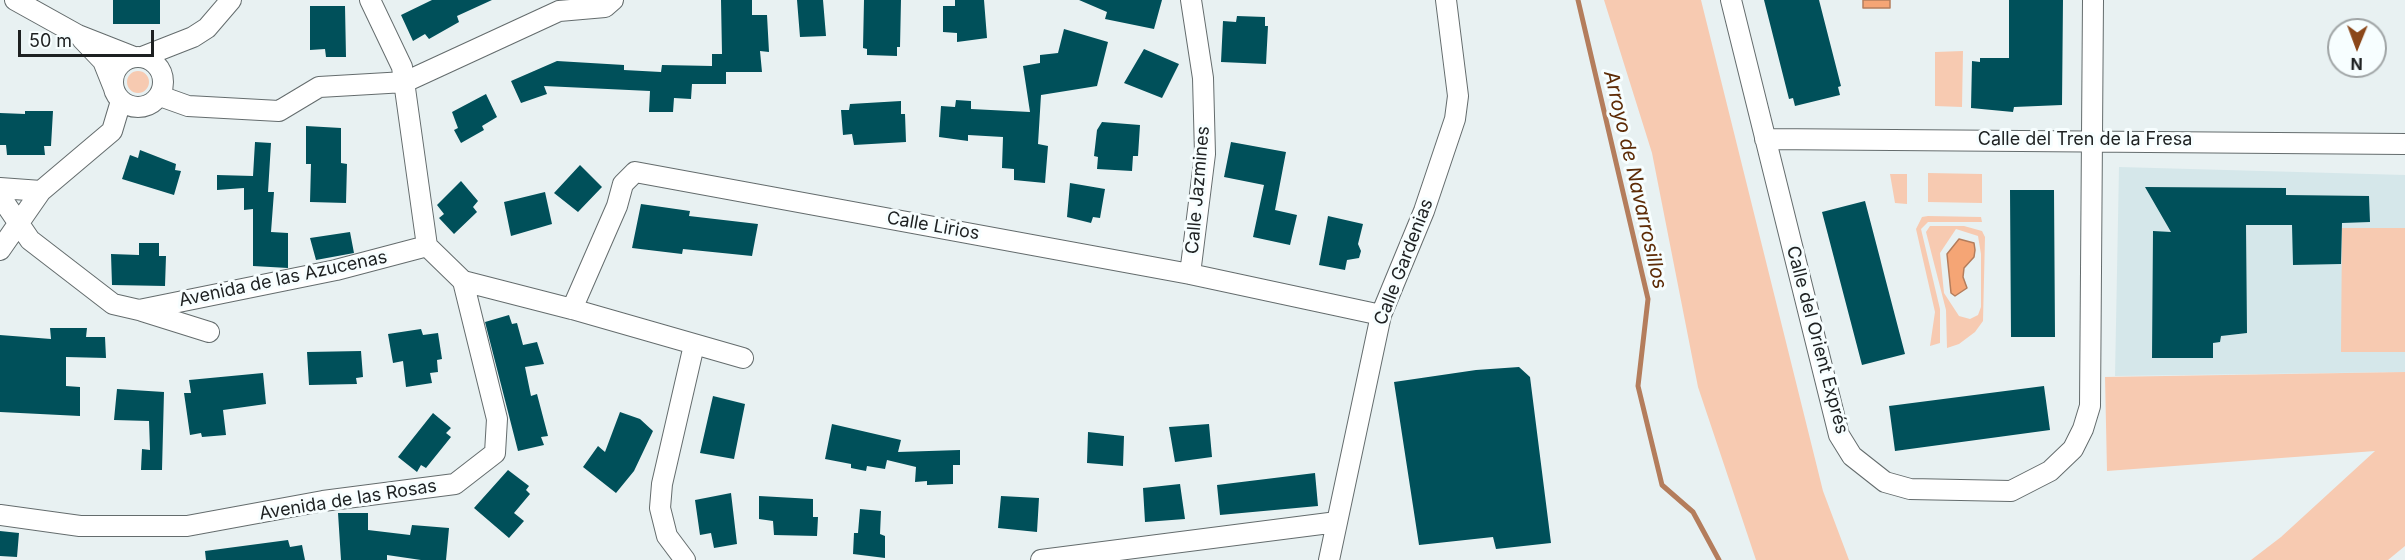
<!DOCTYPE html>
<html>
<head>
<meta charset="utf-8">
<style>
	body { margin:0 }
	#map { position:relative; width:2405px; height:560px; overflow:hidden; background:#e8f1f2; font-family:Inter,sans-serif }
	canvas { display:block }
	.north { position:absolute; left:2327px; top:18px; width:60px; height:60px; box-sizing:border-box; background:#f7feff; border:2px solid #a0a5a6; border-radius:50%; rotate:181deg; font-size:16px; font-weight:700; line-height:24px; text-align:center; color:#1d2021 }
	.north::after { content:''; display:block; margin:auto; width:21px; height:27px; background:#8b4719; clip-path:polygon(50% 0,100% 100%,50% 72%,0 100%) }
	.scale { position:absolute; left:18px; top:30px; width:136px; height:27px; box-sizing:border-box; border:3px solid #1d2021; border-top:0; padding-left:8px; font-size:18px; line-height:21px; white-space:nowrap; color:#1d2021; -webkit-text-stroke:4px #f7feff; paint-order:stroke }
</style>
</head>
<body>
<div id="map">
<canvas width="2405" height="560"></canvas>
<div class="north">N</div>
<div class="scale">50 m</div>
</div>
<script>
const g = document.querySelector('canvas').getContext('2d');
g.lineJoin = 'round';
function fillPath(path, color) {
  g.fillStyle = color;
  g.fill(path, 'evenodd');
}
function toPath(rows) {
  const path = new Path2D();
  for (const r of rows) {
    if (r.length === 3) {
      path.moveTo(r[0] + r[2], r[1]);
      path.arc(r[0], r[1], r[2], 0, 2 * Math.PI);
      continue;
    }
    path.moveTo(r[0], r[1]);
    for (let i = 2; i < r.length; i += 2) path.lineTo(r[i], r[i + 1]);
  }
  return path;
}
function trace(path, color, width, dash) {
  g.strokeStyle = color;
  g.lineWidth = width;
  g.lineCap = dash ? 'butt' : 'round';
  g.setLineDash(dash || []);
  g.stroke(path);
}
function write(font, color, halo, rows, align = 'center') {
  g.font = font + ' Inter,sans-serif';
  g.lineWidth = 6;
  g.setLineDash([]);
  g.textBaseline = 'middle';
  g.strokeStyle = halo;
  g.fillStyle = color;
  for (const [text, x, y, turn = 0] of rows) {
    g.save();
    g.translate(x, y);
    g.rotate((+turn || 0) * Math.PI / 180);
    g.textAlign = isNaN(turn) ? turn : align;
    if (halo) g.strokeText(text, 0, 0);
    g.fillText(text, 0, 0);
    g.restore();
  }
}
const built = toPath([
	[2119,167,2405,175,2405,372,2115,376]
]);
const green = toPath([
	[1604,0,1701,0,1823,491,1849,560,1756,560,1698,387,1652,153],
	[1963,51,1962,107,1935,106,1935,52],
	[138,82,11],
	[1928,173,1982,174,1982,203,1928,202],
	[1890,174,1907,174,1907,204,1895,203],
	[1928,216,1981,217,1982,222,1928,222,1921,229,1940,309,1940,343,1930,346,1935,312,1916,229,1922,217],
	[1930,226,1964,226,1982,231,1985,237,1983,321,1975,332,1959,344,1947,348,1946,310,1926,232],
	[1956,229,1978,236,1981,254,1981,307,1978,315,1970,319,1959,316,1944,293,1940,253],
	[2342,228,2405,228,2405,352,2341,352],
	[2405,372,2405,546,2388,560,2251,560,2281,537,2375,451,2107,471,2105,377]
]);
const water = toPath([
	[1863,0,1890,0,1890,8,1863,8,1863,0],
	[1959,239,1974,243,1975,250,1974,257,1964,268,1963,277,1967,288,1955,296,1951,293,1947,254,1959,239]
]);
const stream = toPath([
	[1578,0,1648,299,1638,386,1662,485,1693,512,1719,560]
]);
const building = toPath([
	[113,0,160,0,160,24,113,24],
	[432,0,492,0,457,16,459,22,429,39,425,34,413,41,401,15],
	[721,0,752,0,752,15,767,15,769,52,760,51,762,72,726,72,726,84,692,84,691,99,674,98,673,112,649,112,650,91,544,86,547,94,521,103,511,81,557,61,624,65,624,70,661,72,662,65,712,66,712,54,722,54],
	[797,0,823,0,826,36,800,37],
	[864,0,901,0,900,47,897,47,897,56,867,55,867,49,863,48],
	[955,0,984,0,987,38,957,42,957,33,943,32,943,6,955,6],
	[1079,0,1162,0,1154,29,1105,19,1107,12],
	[1764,0,1819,0,1841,86,1838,87,1840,95,1795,106,1793,98,1789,99],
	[2009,0,2063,0,2062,105,2014,107,2013,112,1971,108,1972,61,1980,62,1980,58,2009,58],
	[310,6,345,6,346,57,326,57,325,49,310,50],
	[1237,16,1265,17,1265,26,1268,26,1266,64,1221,62,1223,21,1236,22],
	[1064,29,1108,42,1097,86,1041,95,1038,144,1048,146,1045,183,1014,180,1014,169,1002,168,1003,137,968,135,968,141,939,137,941,106,955,107,956,100,971,101,971,109,1030,112,1023,66,1040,63,1040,55,1058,53],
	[1144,49,1179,64,1162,98,1124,83],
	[486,94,497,117,482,126,484,130,461,143,454,130,458,128,452,112],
	[901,101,901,114,905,114,906,142,854,145,852,134,843,135,841,110,849,110,850,104],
	[25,111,53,111,51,146,44,146,45,155,7,155,6,145,0,145,0,113,25,114],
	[1102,122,1140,125,1138,156,1133,156,1132,171,1097,169,1098,157,1094,156,1097,130],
	[306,126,341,128,341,163,347,164,346,203,310,202,311,164,306,164],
	[255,142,271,143,268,192,274,192,271,232,288,233,288,268,253,266,253,209,244,210,244,188,217,190,217,175,253,176],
	[1231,142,1286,152,1275,210,1297,215,1290,245,1253,237,1264,185,1224,177],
	[140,150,176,164,175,170,181,171,174,195,122,179,130,155,138,158],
	[580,165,602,187,578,212,554,193],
	[461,181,478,201,473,207,477,212,454,234,439,218,444,214,437,205],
	[1070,183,1105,189,1100,218,1093,217,1091,223,1067,217],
	[2145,187,2286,188,2286,195,2369,196,2370,222,2342,223,2341,264,2293,265,2292,225,2246,225,2247,333,2221,336,2220,342,2213,343,2213,358,2152,358,2153,231,2171,232],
	[2010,190,2054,190,2055,337,2011,337],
	[545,192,552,224,511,236,504,202],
	[1865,201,1905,354,1862,365,1822,212],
	[641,204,690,211,689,216,758,224,752,256,683,249,682,254,632,248],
	[1328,216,1363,224,1358,244,1361,251,1359,258,1347,260,1345,270,1319,265],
	[350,232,354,253,316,260,310,238],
	[139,243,159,243,159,256,166,256,165,286,112,285,111,254,139,255],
	[509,315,512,324,517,323,523,345,537,342,544,364,525,367,531,396,537,394,548,436,541,437,544,445,518,451,485,322],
	[50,328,87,328,86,337,105,337,106,358,66,357,66,386,80,387,80,416,0,412,0,335,51,339],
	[421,329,423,335,438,333,442,359,437,360,438,372,430,373,432,383,406,387,403,361,393,363,388,334],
	[361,351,363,377,356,378,357,384,309,385,307,352],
	[1519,367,1530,377,1551,543,1496,549,1493,537,1419,545,1394,382,1476,370],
	[263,373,266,404,223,410,226,435,202,437,201,433,190,435,184,393,191,393,189,380],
	[2044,386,2050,430,1895,451,1889,406],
	[117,389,164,392,162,470,141,470,142,449,150,450,149,421,114,420],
	[713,396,745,404,734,459,700,453],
	[620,412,640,419,653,431,634,471,616,493,583,467,598,446,605,452],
	[433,413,451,428,446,433,451,437,426,468,421,465,417,472,398,457],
	[832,424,901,440,898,452,960,450,960,465,953,465,953,484,927,485,927,481,915,482,916,467,887,460,885,469,867,466,866,471,851,468,851,464,825,459],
	[1209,424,1212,457,1175,462,1169,427],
	[1088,432,1124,436,1123,466,1087,463],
	[508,470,529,486,526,490,530,494,514,513,524,521,509,538,474,508],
	[1315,473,1318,506,1220,515,1217,485],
	[1180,484,1185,519,1145,522,1143,488],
	[731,493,737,544,714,548,711,533,700,535,695,500],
	[759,496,813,499,813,517,818,517,817,536,774,535,773,521,759,519],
	[1001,496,1039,498,1037,532,998,528],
	[860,509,881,511,880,534,885,536,885,558,853,554,854,533,858,533],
	[338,513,368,513,368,530,410,535,412,525,449,528,446,560,421,560,387,555,387,560,341,560],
	[0,531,19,533,17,557,0,556],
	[288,540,290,547,302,545,305,560,206,560,205,551]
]);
const minor = toPath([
	[15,0,78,35,134,57],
	[1731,0,1839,435,1852,456,1885,482,1910,489,2011,491,2050,471,2073,449,2083,429,2090,406,2093,0],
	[82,39,103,61,113,86],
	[138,82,25],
	[142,57,193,37,207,28,231,0],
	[160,96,188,106,279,111,319,87,405,82,559,11,605,7,613,0],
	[1765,139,2405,144],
	[0,188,41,191,112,131,121,101],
	[0,196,30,240,113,304,139,310,336,270,427,246],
	[0,250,41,191],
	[1190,274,1205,154,1203,78,1191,0],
	[463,281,572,309,743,358],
	[572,309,617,206,623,184,635,172,1190,274,1381,315],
	[142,311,209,332],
	[0,515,80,526,187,526,323,501,455,484,495,453,497,419,463,281,427,246,402,67,370,0],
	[685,560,667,536,660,508,662,484,694,345],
	[1041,560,1337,522],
	[1329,560,1381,315,1424,211,1455,119,1458,96,1446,0]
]);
const streetNames = [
	["Calle del Tren de la Fresa",2085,140],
	["Calle Jazmines",1198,190,-85],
	["Calle Lirios",933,226,10],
	["Calle Gardenias",1404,262,-69],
	["Avenida de las Azucenas",283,279,-12],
	["Calle del Orient Exprés",1817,340,75],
	["Avenida de las Rosas",348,500,-9]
];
const waterNames = [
	["Arroyo de Navarrosillos",1635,180,77]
];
fillPath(built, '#d5e7ea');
fillPath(green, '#f7cab1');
fillPath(water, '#f5a575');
trace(water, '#b47d5c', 1.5);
trace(stream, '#b47d5c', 5);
fillPath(building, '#00505a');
trace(minor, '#646c6d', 22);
trace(minor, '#fff', 20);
write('18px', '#1d2021', '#f7feff', streetNames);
write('italic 20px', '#5d2b06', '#f7feff', waterNames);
</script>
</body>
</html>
